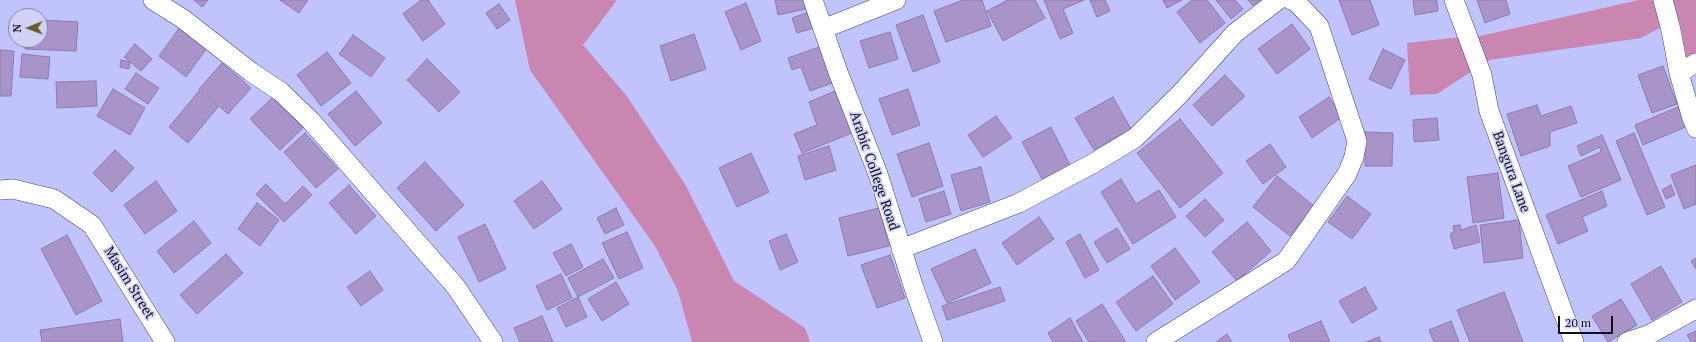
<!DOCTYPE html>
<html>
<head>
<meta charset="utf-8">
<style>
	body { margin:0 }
	#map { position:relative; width:1696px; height:342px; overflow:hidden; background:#c0c3fc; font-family:"PT Serif",serif }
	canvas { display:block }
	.north { position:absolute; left:8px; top:8px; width:40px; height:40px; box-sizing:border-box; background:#d0d3f5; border:1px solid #8385a1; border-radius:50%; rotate:269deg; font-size:11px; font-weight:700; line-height:16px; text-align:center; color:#0f0f22 }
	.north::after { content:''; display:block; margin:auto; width:14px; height:18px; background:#67602d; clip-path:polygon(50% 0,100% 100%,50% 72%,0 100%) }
	.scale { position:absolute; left:1558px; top:316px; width:55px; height:18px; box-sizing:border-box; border:2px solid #0f0f22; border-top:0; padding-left:5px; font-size:12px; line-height:14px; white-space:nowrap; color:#0f0f22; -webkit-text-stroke:3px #d0d3f5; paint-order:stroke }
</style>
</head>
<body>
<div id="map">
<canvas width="1696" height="342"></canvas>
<div class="north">N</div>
<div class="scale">20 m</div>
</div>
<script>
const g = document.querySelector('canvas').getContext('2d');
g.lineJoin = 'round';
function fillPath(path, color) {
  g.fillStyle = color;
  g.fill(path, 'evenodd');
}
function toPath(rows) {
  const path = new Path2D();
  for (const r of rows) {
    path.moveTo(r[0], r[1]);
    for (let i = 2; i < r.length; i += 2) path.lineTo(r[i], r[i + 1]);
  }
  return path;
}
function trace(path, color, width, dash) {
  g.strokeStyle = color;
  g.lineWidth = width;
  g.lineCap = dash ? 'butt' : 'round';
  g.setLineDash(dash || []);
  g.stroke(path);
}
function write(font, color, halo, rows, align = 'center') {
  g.font = font + ' "PT Serif",serif';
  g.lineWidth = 3.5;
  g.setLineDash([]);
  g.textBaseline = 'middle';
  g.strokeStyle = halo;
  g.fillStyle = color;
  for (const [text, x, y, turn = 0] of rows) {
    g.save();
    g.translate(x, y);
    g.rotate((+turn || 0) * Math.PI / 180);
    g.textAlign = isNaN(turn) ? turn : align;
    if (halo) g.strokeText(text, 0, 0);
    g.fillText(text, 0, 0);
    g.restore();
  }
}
const green = toPath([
	[515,0,617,0,583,45,626,95,685,184,734,281,805,328,810,342,692,342,678,291,655,246,530,70],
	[1639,0,1696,0,1696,52,1687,60,1680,23,1667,24,1641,38,1489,60,1437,94,1410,95,1407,43,1452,38,1480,36]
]);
const building = toPath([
	[194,0,208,0,202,7,194,0],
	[280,0,308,0,299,13,280,0],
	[421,0,428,0,445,24,423,41,403,14,421,0],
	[775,0,808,0,810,8,778,15,775,0],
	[963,0,982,0,991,26,946,42,934,11,963,0],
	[1008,0,1035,0,1045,18,1003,41,987,11,1008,0],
	[1044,0,1084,0,1063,9,1073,33,1060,39,1044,0],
	[1090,0,1105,0,1110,11,1097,17,1090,0],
	[1163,0,1182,0,1167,8,1163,0],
	[1192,0,1207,0,1225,23,1200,43,1177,12,1192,0],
	[1216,0,1235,0,1243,9,1231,19,1216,0],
	[1248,0,1263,0,1254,7,1248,0],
	[1339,0,1370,0,1379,25,1352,35,1339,0],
	[1413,0,1437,0,1438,11,1415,15,1413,0],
	[1477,0,1506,0,1510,14,1485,23,1477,0],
	[746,3,761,41,741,50,725,12,746,3],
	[499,4,510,20,497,29,486,13,499,4],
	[812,11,817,27,797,33,792,18,812,11],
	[923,15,940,62,913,72,896,25,923,15],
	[40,20,78,22,76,51,25,49,25,40,40,40,40,20],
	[1292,24,1310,49,1277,74,1258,49,1292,24],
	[180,27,207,48,186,77,159,56,180,27],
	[890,32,898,59,869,68,860,41,890,32],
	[694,34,706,69,671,81,660,46,694,34],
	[353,35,385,58,371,77,339,54,353,35],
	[135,44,152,59,141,71,124,57,135,44],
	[822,46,835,82,810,91,801,67,792,70,788,58,822,46],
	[1383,49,1405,60,1391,89,1369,79,1383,49],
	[0,50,14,51,11,96,0,96,0,50],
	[327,52,351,83,321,106,297,75,327,52],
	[22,54,50,57,48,79,20,77,22,54],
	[427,59,460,92,439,112,407,80,427,59],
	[121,60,130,62,129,69,120,67,121,60],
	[222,63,251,88,228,114,199,89,222,63],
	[1663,66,1677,104,1652,113,1638,75,1663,66],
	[136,73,159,88,148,104,125,89,136,73],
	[1225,75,1245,96,1212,126,1193,105,1225,75],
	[96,81,97,106,57,108,56,82,96,81],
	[113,89,145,108,130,135,97,116,113,89],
	[908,89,920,125,892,135,879,99,908,89],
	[199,91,218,107,188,143,169,127,199,91],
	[356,91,382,123,355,146,328,114,356,91],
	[835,91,852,133,802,153,794,134,817,125,809,102,835,91],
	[273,97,303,128,280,150,250,119,273,97],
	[1113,97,1131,129,1094,150,1075,118,1113,97],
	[1329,97,1342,117,1312,138,1299,117,1329,97],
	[1537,105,1541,116,1571,106,1577,123,1550,132,1550,146,1521,156,1507,114,1537,105],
	[1680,106,1688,126,1643,145,1635,125,1680,106],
	[996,116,1012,138,983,157,968,135,996,116],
	[1437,118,1439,140,1414,142,1413,120,1437,118],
	[1180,119,1223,173,1180,208,1137,153,1180,119],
	[1051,127,1070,165,1042,179,1022,142,1051,127],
	[1365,132,1393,133,1392,166,1365,166,1365,132],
	[305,133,338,169,316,188,284,152,305,133],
	[1634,133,1665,207,1647,215,1616,141,1634,133],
	[1602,135,1621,180,1581,197,1568,166,1601,152,1600,147,1581,156,1577,146,1602,135],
	[929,143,943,186,912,197,897,154,929,143],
	[1270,144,1286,167,1263,184,1246,161,1270,144],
	[829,146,836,170,805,180,798,156,829,146],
	[115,150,134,168,112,192,93,173,115,150],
	[751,153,769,192,737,207,719,168,751,153],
	[425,162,464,205,436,231,397,188,425,162],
	[1696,165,1696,204,1684,209,1671,175,1696,165],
	[981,167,990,202,961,211,951,175,981,167],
	[1498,173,1504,218,1473,223,1467,177,1498,173],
	[1277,176,1314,206,1290,236,1253,207,1277,176],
	[1121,179,1136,204,1159,190,1176,217,1133,244,1101,192,1121,179],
	[156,181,177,211,145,234,124,205,156,181],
	[542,181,562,209,534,229,514,201,542,181],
	[266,184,285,204,303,186,312,195,284,222,256,194,266,184],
	[349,185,376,216,356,234,329,203,349,185],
	[1671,185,1675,195,1666,199,1662,190,1671,185],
	[944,191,951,214,926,222,919,199,944,191],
	[1602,191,1607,206,1582,217,1588,231,1558,244,1546,215,1602,191],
	[1347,196,1371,214,1352,239,1328,222,1347,196],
	[1205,199,1224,220,1205,237,1186,216,1205,199],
	[257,203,279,220,260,246,238,229,257,203],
	[616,208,624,225,605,234,597,218,616,208],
	[879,208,889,246,848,256,839,218,879,208],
	[1039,217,1054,239,1017,265,1002,243,1039,217],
	[1519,220,1523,258,1484,263,1480,225,1519,220],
	[194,221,211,243,174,273,157,251,194,221],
	[1247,222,1271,251,1237,281,1212,252,1247,222],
	[485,224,506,269,479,282,458,237,485,224],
	[1460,225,1461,230,1476,225,1480,242,1454,249,1450,234,1454,232,1453,226,1460,225],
	[1117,228,1130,249,1107,263,1094,242,1117,228],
	[627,232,643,268,619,279,602,243,627,232],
	[786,234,798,262,780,270,769,241,786,234],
	[1080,234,1099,270,1085,278,1066,242,1080,234],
	[67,235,102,301,76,315,41,249,67,235],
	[571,244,583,267,566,276,553,253,571,244],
	[1175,248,1200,282,1175,300,1151,266,1175,248],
	[975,249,991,283,947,303,931,269,975,249],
	[226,254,243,273,197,314,180,295,226,254],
	[890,255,905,298,877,308,861,265,890,255],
	[1696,258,1696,269,1691,261,1696,258],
	[603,259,614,278,578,297,568,278,603,259],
	[1661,266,1682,302,1652,320,1631,284,1661,266],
	[370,271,383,290,361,306,347,287,370,271],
	[561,274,572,298,547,310,536,286,561,274],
	[1153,276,1173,304,1136,331,1116,302,1153,276],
	[616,282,629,304,602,321,588,299,616,282],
	[1000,287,1005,301,947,320,942,306,1000,287],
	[1365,287,1377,309,1352,323,1339,301,1365,287],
	[1504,292,1523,342,1470,342,1457,310,1504,292],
	[578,297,587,317,566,327,557,308,578,297],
	[1621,299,1637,325,1608,342,1592,316,1621,299],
	[1102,304,1126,342,1089,342,1076,321,1102,304],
	[542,316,553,342,520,342,514,328,542,316],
	[1070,318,1083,342,1053,342,1048,333,1070,318],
	[120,319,123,342,42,342,40,330,120,319],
	[1321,321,1330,342,1291,342,1288,335,1321,321],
	[1451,321,1459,342,1434,342,1429,330,1451,321],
	[1696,331,1696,342,1691,342,1687,335,1696,331],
	[1227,334,1232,342,1216,342,1227,334],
	[1379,337,1381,342,1366,342,1379,337]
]);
const minor = toPath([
	[153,0,183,19,251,72,281,92,311,121,456,287,493,342],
	[813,0,838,72,878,174,914,288,933,342],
	[1454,0,1482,75,1489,111,1574,342],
	[1663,0,1671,30,1679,73,1691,115,1696,128],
	[823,29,896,0],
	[1679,73,1696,63],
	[0,190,13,189,54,199,92,225,165,342],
	[901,249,1019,203,1092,164,1135,138,1179,95,1235,33,1278,0],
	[1156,342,1286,261,1347,174,1354,157,1357,141,1319,26,1296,2,1291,0],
	[1627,342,1648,335,1696,309]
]);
const streetNames = [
	["Arabic College Road",874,171,71],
	["Bangura Lane",1511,172,70],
	["Masim Street",129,283,58]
];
fillPath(green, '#c886b0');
fillPath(building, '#a894c9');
trace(building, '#8e7aae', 1);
trace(minor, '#454575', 20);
trace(minor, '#fff', 19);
write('14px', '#0f0f22', '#d0d3f5', streetNames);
</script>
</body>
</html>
